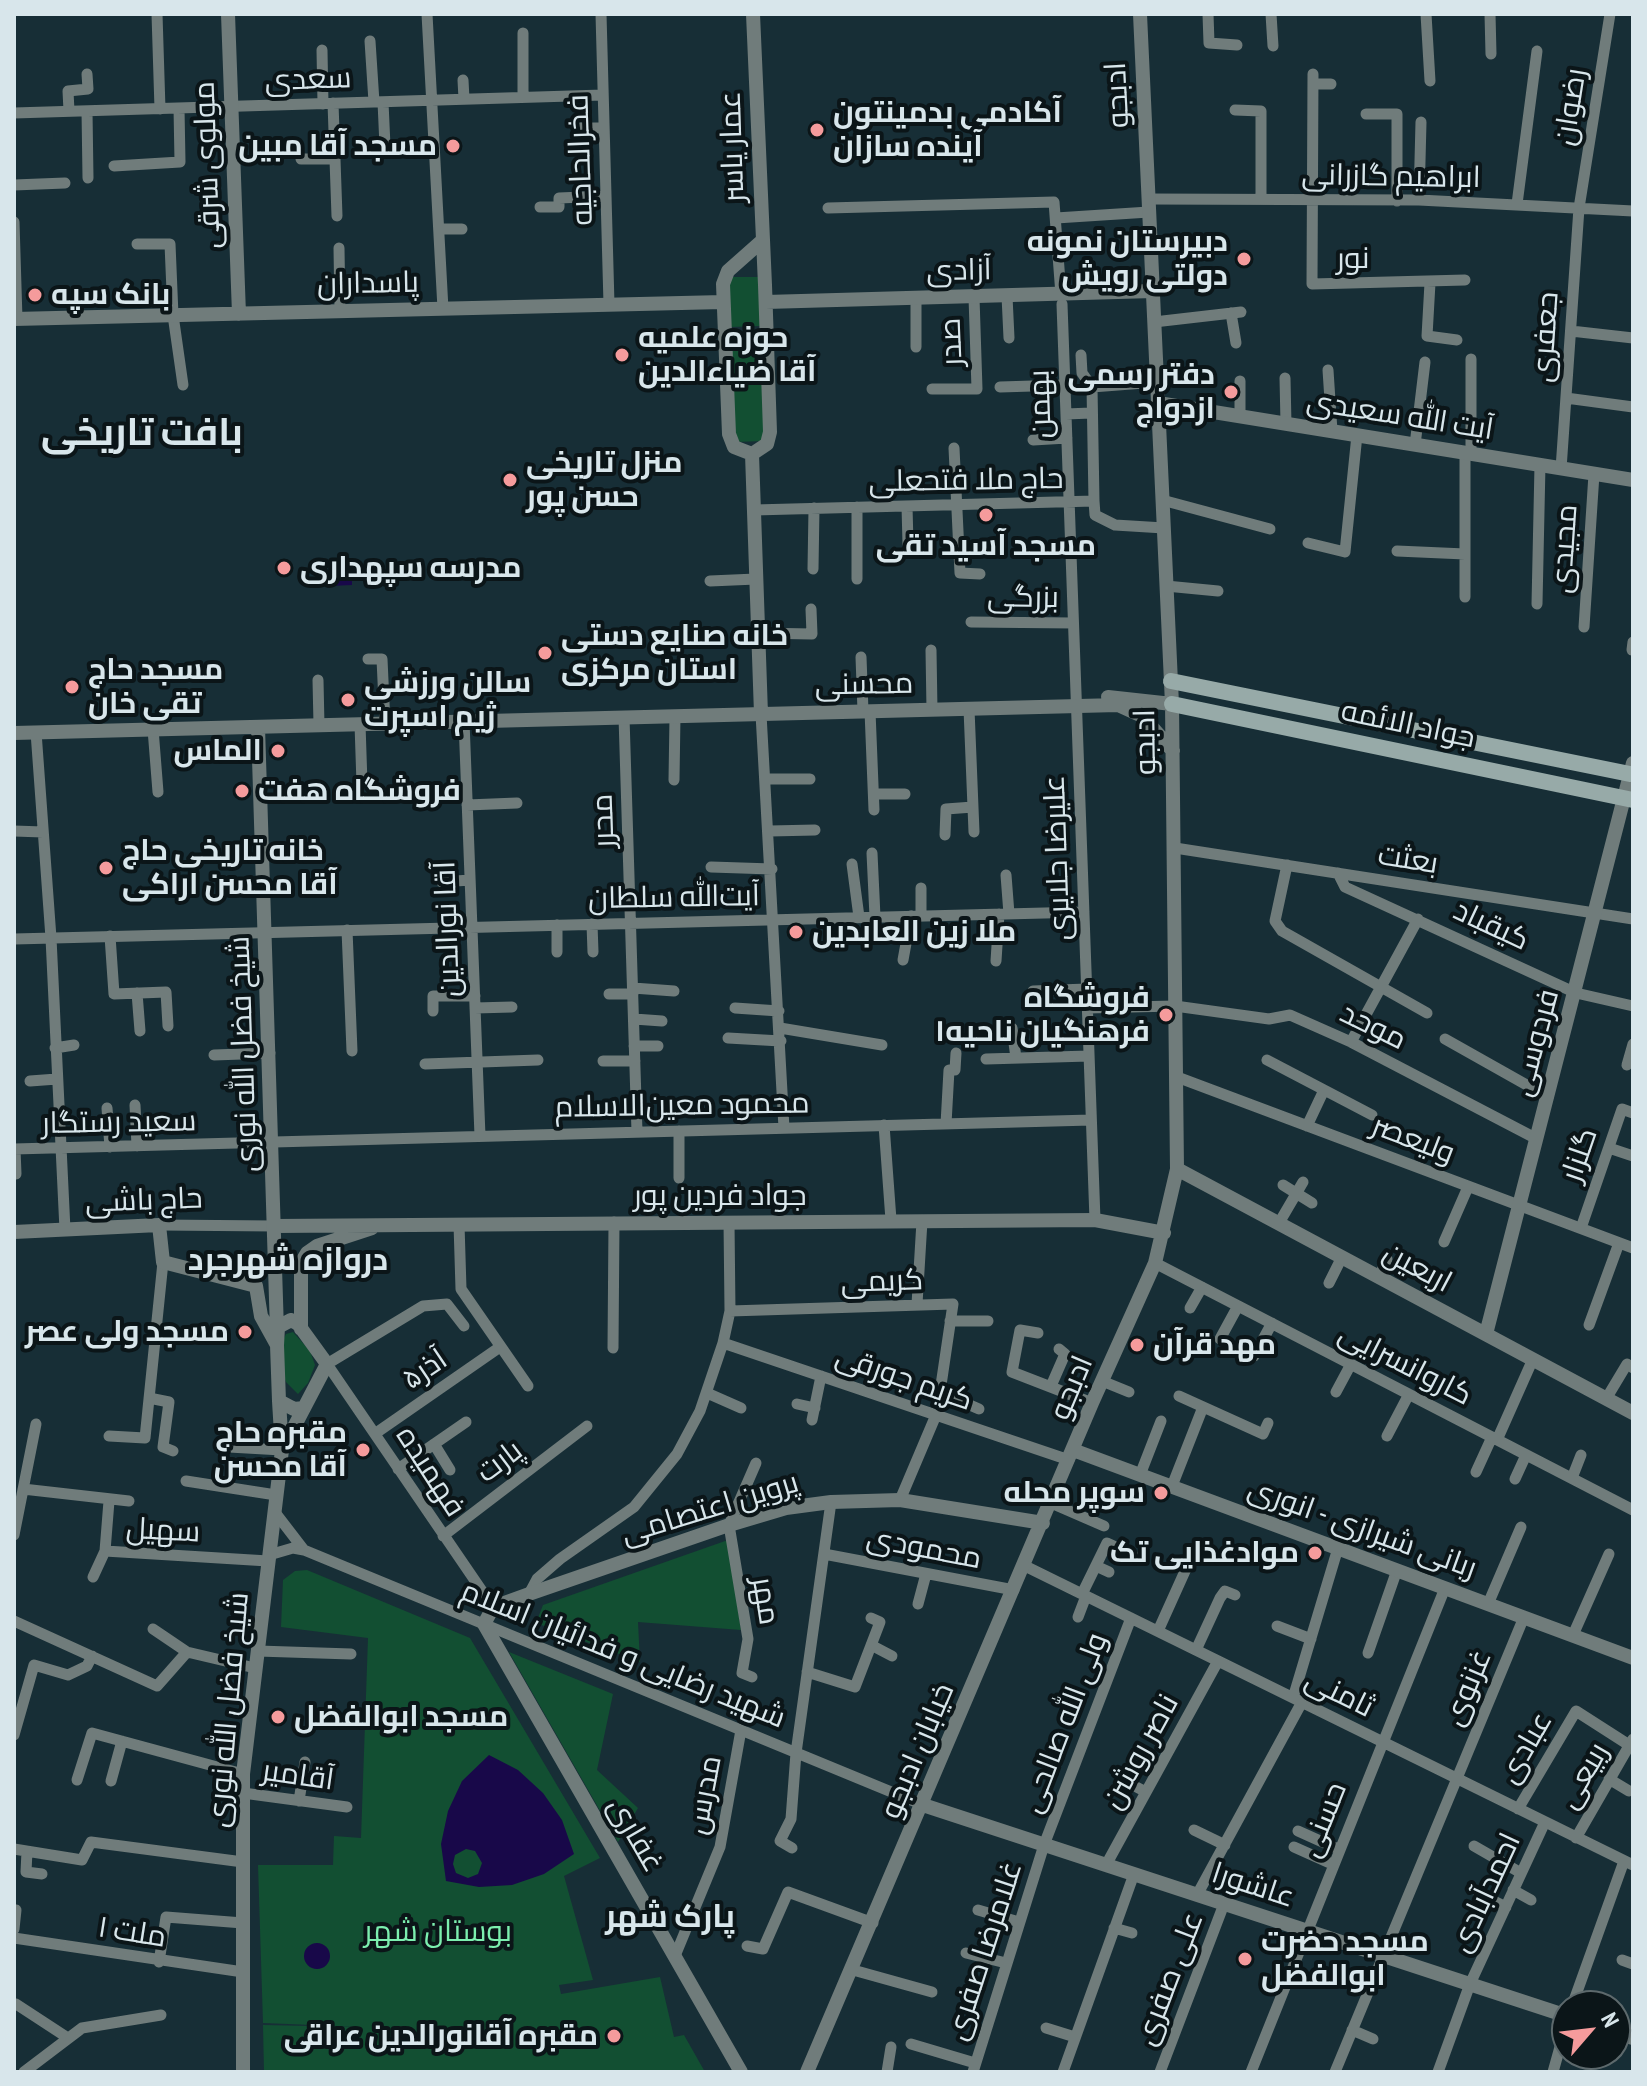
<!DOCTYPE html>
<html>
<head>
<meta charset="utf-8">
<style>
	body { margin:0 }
	#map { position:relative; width:1647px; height:2086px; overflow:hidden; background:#172e36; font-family:"PT Sans Narrow",sans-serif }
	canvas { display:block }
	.frame { position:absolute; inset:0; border:16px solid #d8e6eb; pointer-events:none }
	.north { position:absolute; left:1551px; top:1990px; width:80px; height:80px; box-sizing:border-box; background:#0b1518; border:2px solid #5d696c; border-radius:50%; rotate:62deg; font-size:22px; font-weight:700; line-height:32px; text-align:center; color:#d8e6eb }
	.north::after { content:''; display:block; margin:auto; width:28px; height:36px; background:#f59b9c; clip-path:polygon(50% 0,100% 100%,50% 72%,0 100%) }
</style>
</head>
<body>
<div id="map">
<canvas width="1647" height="2086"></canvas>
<div class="frame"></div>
<div class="north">N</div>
</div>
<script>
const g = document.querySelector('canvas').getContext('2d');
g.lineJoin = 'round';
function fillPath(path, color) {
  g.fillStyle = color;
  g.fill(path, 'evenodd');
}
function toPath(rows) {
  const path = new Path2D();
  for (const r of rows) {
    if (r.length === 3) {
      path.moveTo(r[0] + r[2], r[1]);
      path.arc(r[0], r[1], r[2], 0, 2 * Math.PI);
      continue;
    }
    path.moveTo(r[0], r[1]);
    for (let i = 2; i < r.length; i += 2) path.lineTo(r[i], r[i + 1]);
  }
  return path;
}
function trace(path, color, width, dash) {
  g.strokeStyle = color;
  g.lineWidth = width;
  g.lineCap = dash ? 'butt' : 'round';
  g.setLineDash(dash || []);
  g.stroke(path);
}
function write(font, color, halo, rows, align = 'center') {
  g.font = font + ' "PT Sans Narrow",Cairo,sans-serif';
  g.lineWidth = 8;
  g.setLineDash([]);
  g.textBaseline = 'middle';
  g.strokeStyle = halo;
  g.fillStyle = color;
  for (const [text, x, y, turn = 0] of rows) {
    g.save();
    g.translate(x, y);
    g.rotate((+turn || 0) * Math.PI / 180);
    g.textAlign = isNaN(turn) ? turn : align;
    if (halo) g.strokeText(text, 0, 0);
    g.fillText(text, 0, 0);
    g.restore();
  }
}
const green = toPath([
	[729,277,760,277,761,326,730,327],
	[761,336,764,441,734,442,731,337],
	[293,1332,310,1351,315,1365,308,1383,298,1394,286,1382,282,1371,282,1342,286,1334],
	[728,1540,741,1630,638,1622,640,1662,536,1623,543,1605],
	[307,1570,470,1638,600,1858,564,1876,593,1980,559,1985,561,1994,660,1977,674,2037,684,2035,705,2072,264,2072,263,2025,361,2027,263,2023,258,1865,333,1865,334,1836,361,1838,368,1638,281,1627,283,1580,295,1571],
	[509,1652,613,1694,597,1770,638,1808,618,1842]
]);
const water = toPath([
	[330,573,352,573,352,585,330,586],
	[489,1755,518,1770,543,1793,562,1820,574,1854,544,1874,512,1885,479,1887,446,1881,441,1844,448,1811,462,1781],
	[466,1849,475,1851,482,1863,478,1874,468,1878,456,1873,453,1864,455,1855],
	[317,1956,13]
]);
const minor = toPath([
	[157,14,160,109],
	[427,14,443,309],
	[601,14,609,304],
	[1208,14,1209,43,1237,45],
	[1271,14,1273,46],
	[1426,14,1430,81],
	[1490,14,1491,54],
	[523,33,523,97],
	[370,41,374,102],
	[322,50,323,104],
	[1313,74,1312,284,1465,280],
	[463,80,464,99],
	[1313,84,1331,84],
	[383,102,385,146],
	[333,103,337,216],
	[1235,110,1261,111,1261,199],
	[69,111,68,91,88,89,87,74],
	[87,111,88,178],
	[14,113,603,95],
	[1366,114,1397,114,1397,201],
	[580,128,604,128],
	[301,159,335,159],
	[114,166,180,162,179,108],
	[14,185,65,183],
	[1149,199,1419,200,1633,211],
	[1419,200,1421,122],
	[1517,204,1537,51],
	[540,207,559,207,559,198,606,196],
	[828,208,1054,202,1061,295],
	[1056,218,1149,212],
	[14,222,17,319],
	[439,229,462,229],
	[137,244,170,244,173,315,183,385],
	[339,248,340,311],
	[1430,283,1427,336,1457,340],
	[1007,296,1009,338],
	[1062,304,1095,1220],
	[1231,313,1236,343],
	[1154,322,1241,312],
	[1571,331,1633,338],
	[916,347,916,298],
	[1081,355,1082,373,1092,387],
	[1471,359,1471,454],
	[1328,370,1332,431],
	[1285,378,1286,424],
	[1240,381,1240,416],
	[1000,387,1065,385],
	[1092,387,1094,501],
	[1092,387,1157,382],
	[932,389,977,389,974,297],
	[1566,398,1633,407],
	[1066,414,1091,413],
	[1033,440,1067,438],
	[1415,445,1425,362],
	[954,448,960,573,980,574],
	[1465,453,1465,597],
	[1561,469,1579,208,1610,14],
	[1162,500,1270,529],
	[907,506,908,544],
	[754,510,1094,501,1095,515,1115,525,1164,528],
	[1308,543,1345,552,1357,435],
	[1397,551,1465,554],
	[813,569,814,508],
	[857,579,857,507],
	[710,581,756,579],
	[1166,586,1218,591],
	[1537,604,1540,465],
	[971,622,1073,623],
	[1584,627,1594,474],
	[758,633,812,634,811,609],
	[931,650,932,710],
	[1632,650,1633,642],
	[861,657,863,711],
	[368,659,382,659,385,724],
	[318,680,319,725],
	[969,709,974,832],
	[870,711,874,810],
	[761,714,784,1128],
	[624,717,637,1132],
	[464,721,480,1136],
	[360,724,362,784],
	[153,729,158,792],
	[36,732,51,938,65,1230],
	[767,779,810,779],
	[674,780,675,716],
	[874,794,905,794],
	[467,805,517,803],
	[14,831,43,832],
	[770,831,815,830],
	[945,835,946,809,973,807],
	[1175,848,1633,919],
	[872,853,875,917],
	[852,864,859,917],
	[1287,865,1275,921,1282,931,1427,1013],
	[711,867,772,869],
	[1338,873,1345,887,1576,993,1633,1006],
	[1006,875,1009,914],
	[442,882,470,880],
	[921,916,921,888],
	[592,924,593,952],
	[347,930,352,1051],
	[110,936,114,994,166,992,168,1026],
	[14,939,1084,912],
	[557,952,557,925],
	[903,960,911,916],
	[996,961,999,914],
	[633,988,674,991],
	[1033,991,1087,989],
	[137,993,140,1031],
	[609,994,633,994],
	[475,1008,512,1007],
	[735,1008,779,1011],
	[1087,1008,1175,1006,1269,1019,1290,1015,1351,1042,1537,1139],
	[433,1011,433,996,475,996],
	[634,1019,662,1021],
	[780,1028,882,1045],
	[1012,1028,1016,1058],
	[728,1038,781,1041],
	[1445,1039,1548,1097],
	[1351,1042,1418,919],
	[634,1046,658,1046],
	[55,1048,74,1045],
	[214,1055,270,1053],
	[986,1059,1089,1056],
	[1267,1060,1372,1115],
	[603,1061,635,1061],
	[425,1064,538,1060],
	[1627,1065,1633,1044],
	[1177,1077,1633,1248],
	[30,1081,57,1079],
	[135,1105,137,1146],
	[107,1108,110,1147],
	[946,1124,949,1070,955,1070,956,1053],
	[884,1125,891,1220],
	[1307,1126,1324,1090],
	[679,1131,679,1178],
	[1609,1148,1633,1156],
	[14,1149,1091,1120],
	[15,1149,16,1174],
	[1283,1185,1312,1203],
	[1279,1223,1303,1182],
	[459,1224,461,1289,528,1386],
	[159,1225,275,1226],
	[1581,1228,1622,1109,1633,1113],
	[1444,1242,1468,1187],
	[1155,1263,1633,1510],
	[1379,1277,1387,1259],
	[1329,1283,1342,1257],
	[917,1304,922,1221],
	[1190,1308,1202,1287],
	[730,1311,953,1304,940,1392,979,1409],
	[950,1321,988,1321],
	[1589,1325,1619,1243],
	[464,1326,447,1304,423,1306,327,1364,493,1607],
	[1038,1333,1020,1330,1012,1372,1092,1403],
	[1220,1339,1238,1306],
	[723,1343,1069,1460],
	[613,1348,614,1222],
	[1254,1356,1272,1323],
	[1102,1381,1129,1392],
	[1051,1386,1065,1354,1059,1349],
	[1336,1392,1351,1364],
	[707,1393,741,1408],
	[1179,1396,1263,1434,1268,1423],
	[149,1398,169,1402,163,1447,173,1451],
	[1606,1399,1627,1364,1633,1368],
	[797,1404,815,1408],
	[812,1420,821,1376],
	[376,1433,500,1347],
	[109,1436,145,1438,163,1262],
	[1387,1436,1409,1394],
	[1497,1440,1533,1359],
	[434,1444,450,1470],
	[229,1447,282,1450],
	[398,1469,466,1422],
	[1476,1472,1492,1437],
	[1140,1475,1161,1421],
	[1572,1478,1581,1455],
	[1515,1479,1526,1455],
	[186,1481,276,1495],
	[1172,1486,1203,1407],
	[23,1489,129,1501],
	[900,1500,936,1415],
	[109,1501,105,1551,268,1561],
	[1051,1503,1104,1526],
	[274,1511,304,1550],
	[14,1535,36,1424],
	[443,1536,587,1426],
	[824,1554,1014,1590],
	[269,1555,293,1548,304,1550,923,1805],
	[1025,1566,1633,1865],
	[1096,1566,1109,1572],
	[93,1577,105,1551],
	[529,1594,537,1579,560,1559,634,1507,677,1454,700,1411,723,1343,730,1311,729,1222],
	[1082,1594,1107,1543,1133,1555],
	[918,1604,926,1574],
	[1488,1604,1521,1527],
	[1078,1617,1086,1596],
	[14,1621,157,1686,187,1652,255,1668],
	[1277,1626,1311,1639],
	[153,1629,187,1652],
	[1158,1631,1190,1560],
	[1573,1635,1609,1554],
	[871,1645,892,1656],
	[1196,1650,1220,1598,1225,1591,1235,1595],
	[258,1651,351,1654],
	[1368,1653,1397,1570],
	[807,1672,855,1687,880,1622,871,1618],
	[752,1677,742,1673,748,1639,729,1525,756,1463],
	[1293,1698,1338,1548],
	[14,1735,34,1665,68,1675,87,1666,92,1656],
	[1609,1779,1629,1791],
	[77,1780,92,1733,243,1774],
	[111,1781,122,1741],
	[1125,1781,1146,1792],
	[243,1793,347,1807],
	[299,1801,305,1762],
	[1518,1809,1576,1711,1629,1745],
	[1194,1830,1225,1845],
	[1298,1831,1338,1849],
	[1576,1838,1633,1739],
	[1474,1846,1521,1873],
	[1294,1847,1332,1864],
	[792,1848,780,1841,791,1819,796,1753,831,1502],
	[14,1849,82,1860,91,1842,243,1862],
	[27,1851,26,1872,42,1874],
	[1106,1865,1218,1661],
	[1513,1890,1531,1900],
	[1479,1894,1506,1907],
	[1197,1895,1302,1702],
	[978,1910,1019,1922],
	[1114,1928,1132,1933],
	[14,1929,16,1910],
	[14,1938,243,1972],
	[747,1946,763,1949,788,1892,873,1923],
	[966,1953,1006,1963],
	[675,1956,720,1847,741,1730],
	[1622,1960,1633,1964],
	[159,1962,166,1917,243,1923],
	[853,1970,932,1992],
	[16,2004,68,2038],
	[1572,2006,1624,1861],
	[1046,2028,1075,2037],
	[1352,2030,1373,2039],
	[911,2044,975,2063],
	[24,2072,82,2028,161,2015],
	[887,2072,891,2047],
	[973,2072,1044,1845,1131,1618],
	[1063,2072,1134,1874],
	[1160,2072,1224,1904],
	[1251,2072,1445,1588],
	[1335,2072,1524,1617],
	[1438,2072,1470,1984,1545,1822],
	[1553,2072,1567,2022]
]);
const tertiary = toPath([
	[228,14,239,314],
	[753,14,765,285,770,432,767,444,752,454,734,447,729,434,723,284,728,271,763,240],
	[766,302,1153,291],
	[14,319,723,302],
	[1158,403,1633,480],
	[752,454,761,714],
	[1108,697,1172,704],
	[258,727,277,1331],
	[14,733,1118,705,1142,716,1173,751],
	[1177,1169,1633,1413],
	[275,1226,1095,1220,1164,1233],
	[14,1232,159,1225,163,1262,256,1286,261,1316,277,1345],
	[291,1320,298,1324,327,1364,304,1408,294,1409,279,1401,277,1345,278,1327,291,1320],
	[301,1329,301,1263,307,1253,317,1246,372,1228],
	[1486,1334,1633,763],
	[282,1450,304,1408],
	[1073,1450,1633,1658],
	[923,1805,1567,2016],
	[1615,2032,1633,2038],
	[243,2072,243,1774,282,1450,279,1401],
	[741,2072,484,1624,490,1613,493,1607,529,1594,729,1525,786,1508,831,1502,900,1500,1043,1523],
	[807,2072,1092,1403,1155,1263,1177,1169,1172,704,1140,14]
]);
const secondary = toPath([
	[1171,681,1630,774],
	[1172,704,1633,800]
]);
const markers = [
	[817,130,8,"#f59b9c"],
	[453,146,8,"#f59b9c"],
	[1244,259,8,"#f59b9c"],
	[35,295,8,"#f59b9c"],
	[622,355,8,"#f59b9c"],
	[1231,392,8,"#f59b9c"],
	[510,480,8,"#f59b9c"],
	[986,515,8,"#f59b9c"],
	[284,568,8,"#f59b9c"],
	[545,653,8,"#f59b9c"],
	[72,687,8,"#f59b9c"],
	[348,700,8,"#f59b9c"],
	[278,751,8,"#f59b9c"],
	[242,791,8,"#f59b9c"],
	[106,868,8,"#f59b9c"],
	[796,932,8,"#f59b9c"],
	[1166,1015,8,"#f59b9c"],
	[245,1332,8,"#f59b9c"],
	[1137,1345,8,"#f59b9c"],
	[363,1450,8,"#f59b9c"],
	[1161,1493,8,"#f59b9c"],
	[1315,1553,8,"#f59b9c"],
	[278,1717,8,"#f59b9c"],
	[1245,1959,8,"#f59b9c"],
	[614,2036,8,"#f59b9c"]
];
const streetNames = [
	["سعدی",308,80,-2],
	["ادبجو",1118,95,-93],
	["رضوان",1571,107,-81],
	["عمار یاسر",733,147,-92],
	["فخرالحاجیه",581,160,-92],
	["مولوی شرقی",208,165,-92],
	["ابراهیم گازرانی",1391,177,1],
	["نور",1353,259],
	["آزادی",959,271,-1],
	["پاسداران",368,284,-1],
	["جعفری",1546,337,-86],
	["صدر",952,342,-92],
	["بهمن",1041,404,-92],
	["آیت الله سعیدی",1400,416,9],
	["حاج ملا فتحعلی",966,481,-1],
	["مجیدی",1565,549,-86],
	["بزرگی",1023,598,1],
	["محسنی",864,685,-1],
	["جواد الائمه",1408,725,12],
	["ادبجو",1146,742,-91],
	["محرر",604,821,-92],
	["علیرضا جلایری",1058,858,-92],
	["بعثت",1408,860,9],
	["آیت‌الله سلطان",674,898,-1],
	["کیقباد",1491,926,25],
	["آقا نورالدین",448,929,-92],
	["موحد",1373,1027,26],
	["فردوسی",1536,1043,-75],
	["شیخ فضل الله نوری",244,1054,-92],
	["محمود معین‌الاسلام",682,1106,-1],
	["سعید رستگار",119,1123,-1],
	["ولیعصر",1413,1140,21],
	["گلزار",1580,1155,-71],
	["جواد فردین پور",720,1196],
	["حاج باشی",144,1201,-2],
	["اربعین",1417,1268,28],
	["کریمی",882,1282,-2],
	["کاروانسرایی",1405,1365,27],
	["آذر۵",425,1370,-34],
	["کریم جورقی",904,1379,19],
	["ادبجو",1072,1388,-67],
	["پارت",500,1462,-37],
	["فهمیده",430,1472,57],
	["پروین اعتصامی",710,1509,-17],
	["ربانی شیرازی - انوری",1362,1529,20],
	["سهیل",163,1531,3],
	["محمودی",924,1549,11],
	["مهر",765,1601,81],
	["شهید رضایی و فدائیان اسلام",623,1655,22],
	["غزنوی",1468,1688,-67],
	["ثامنی",1339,1694,26],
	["شیخ فضل الله نوری",229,1710,-85],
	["ولی الله صالحی",1065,1723,-69],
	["عبادی",1526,1748,-60],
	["خیابان ادبجو",918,1751,-67],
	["ناصر روشن",1141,1752,-61],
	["آقامیر",298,1776,8],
	["ربیعی",1584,1776,-60],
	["مدرس",705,1795,-79],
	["حسنی",1324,1820,-68],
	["غفاری",635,1835,60],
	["عاشورا",1253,1886,18],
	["احمدآبادی",1486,1893,-65],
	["ملت ۱",132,1933,9],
	["غلامرضا صفری",985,1951,-72],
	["علی صفری",1170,1979,-69]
];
const poiNames = [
	["آکادمی بدمینتون",833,113],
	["آینده سازان",833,147],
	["مسجد آقا مبین",437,146,"right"],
	["دبیرستان نمونه",1228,242,"right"],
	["دولتی رویش",1228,276,"right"],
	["بانک سپه",51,295],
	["حوزه علمیه",638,338],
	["آقا ضیاءالدین",638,372],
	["دفتر رسمی",1215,375,"right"],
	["ازدواج",1215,409,"right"],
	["منزل تاریخی",526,463],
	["حسن پور",526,497],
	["مسجد آسید تقی",986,546,"center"],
	["مدرسه سپهداری",300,568],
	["خانه صنایع دستی",561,636],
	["استان مرکزی",561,670],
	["مسجد حاج",88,670],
	["تقی خان",88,704],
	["سالن ورزشی",364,683],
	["ژیم اسپرت",364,717],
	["الماس",262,751,"right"],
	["فروشگاه هفت",258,791],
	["خانه تاریخی حاج",122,851],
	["آقا محسن اراکی",122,885],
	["ملا زین العابدین",812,932],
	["فروشگاه",1150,998,"right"],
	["فرهنگیان ناحیه۱",1150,1032,"right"],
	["مسجد ولی عصر",229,1332,"right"],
	["مهد قرآن",1153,1345],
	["مقبره حاج",347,1433,"right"],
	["آقا محسن",347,1467,"right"],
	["سوپر محله",1145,1493,"right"],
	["موادغذایی تک",1299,1553,"right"],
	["مسجد ابوالفضل",294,1717],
	["مسجد حضرت",1261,1942],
	["ابوالفضل",1261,1976],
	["مقبره آقانورالدین عراقی",598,2036,"right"]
];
const parkNames = [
	["بوستان شهر",438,1932]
];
const neighbourhoodNames = [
	["دروازه شهرجرد",288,1261],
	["پارک شهر",670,1918]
];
const districtNames = [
	["بافت تاریخی",142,434]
];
fillPath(green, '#124f32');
fillPath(water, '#180849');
trace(minor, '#707c7b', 11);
trace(tertiary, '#707c7b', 14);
trace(secondary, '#97aaa8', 16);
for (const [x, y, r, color] of markers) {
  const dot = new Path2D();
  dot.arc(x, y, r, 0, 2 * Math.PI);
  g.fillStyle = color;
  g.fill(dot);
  trace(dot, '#0b1518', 3);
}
write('30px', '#d8e6eb', '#0b1518', streetNames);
write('bold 30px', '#d8e6eb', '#0b1518', poiNames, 'left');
write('30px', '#7cefaf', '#0b1518', parkNames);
write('bold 32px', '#d8e6eb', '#0b1518', neighbourhoodNames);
write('bold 38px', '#d8e6eb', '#0b1518', districtNames);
</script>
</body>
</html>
